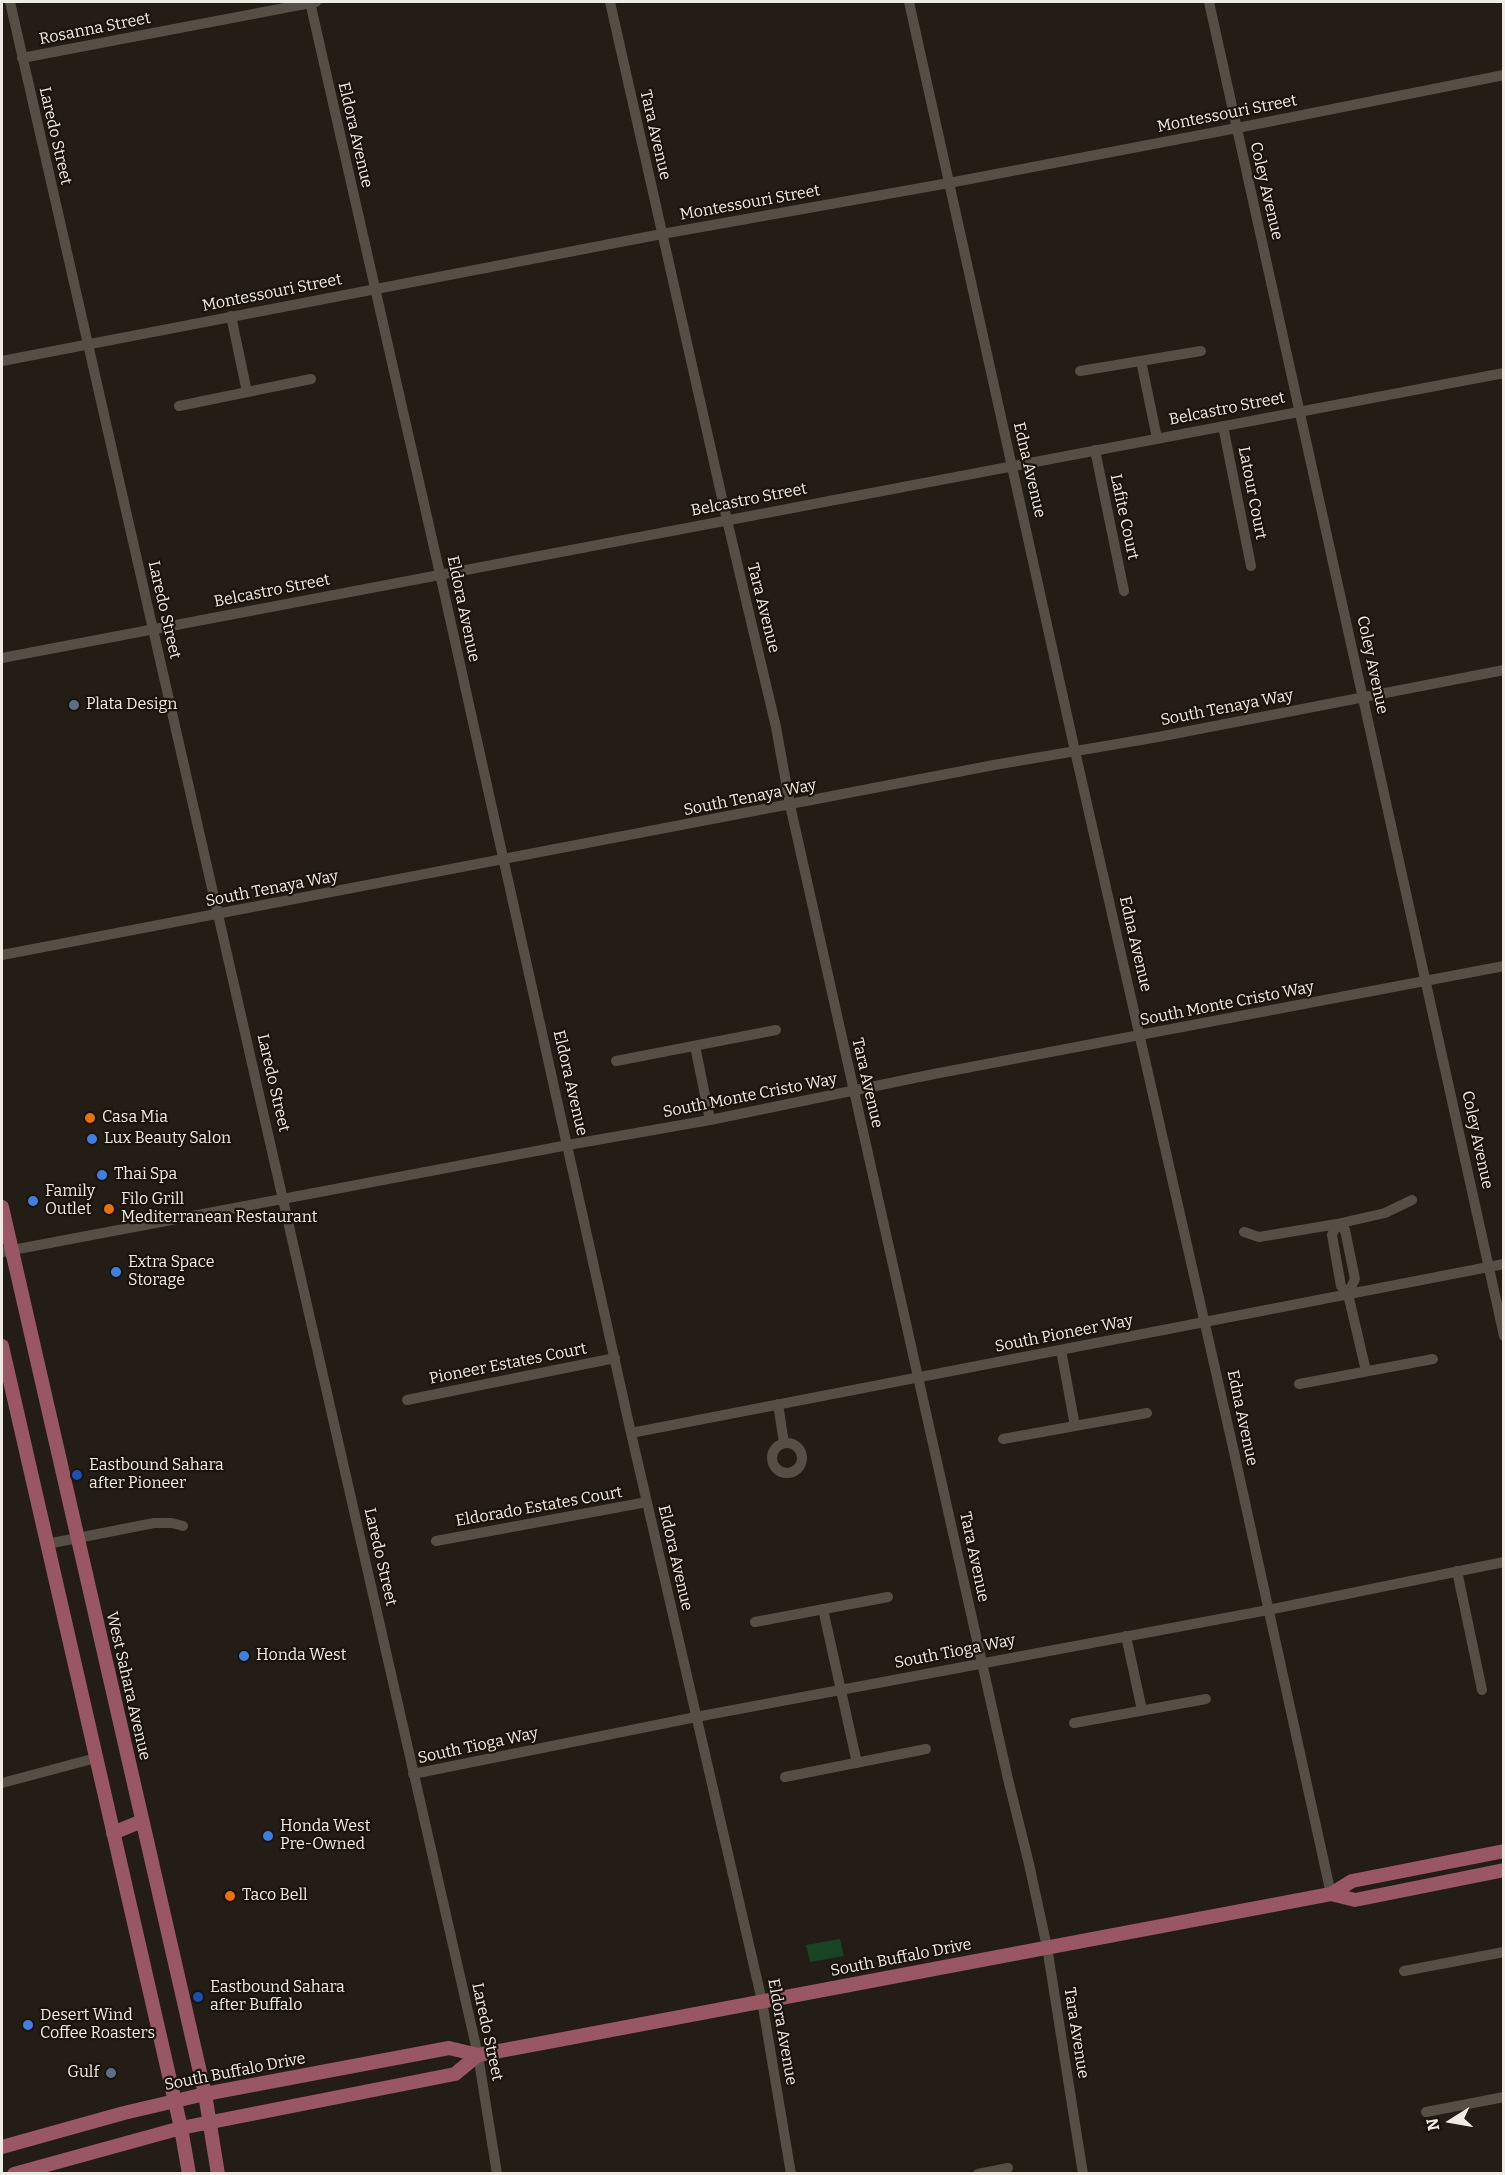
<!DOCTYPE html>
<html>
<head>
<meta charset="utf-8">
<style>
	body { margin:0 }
	#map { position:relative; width:1505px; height:2175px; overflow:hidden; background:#231d15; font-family:Bitter,serif }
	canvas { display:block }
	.frame { position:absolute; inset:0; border:3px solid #eeeae4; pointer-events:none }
	.north { position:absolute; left:1421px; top:2091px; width:60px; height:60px; -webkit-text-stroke:4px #1a140c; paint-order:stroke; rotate:259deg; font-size:16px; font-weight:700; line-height:24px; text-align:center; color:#eeeae4 }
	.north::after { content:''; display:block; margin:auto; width:21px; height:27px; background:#eeeae4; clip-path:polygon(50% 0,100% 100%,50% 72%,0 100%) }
</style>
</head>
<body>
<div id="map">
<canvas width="1505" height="2175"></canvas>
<div class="frame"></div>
<div class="north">N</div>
</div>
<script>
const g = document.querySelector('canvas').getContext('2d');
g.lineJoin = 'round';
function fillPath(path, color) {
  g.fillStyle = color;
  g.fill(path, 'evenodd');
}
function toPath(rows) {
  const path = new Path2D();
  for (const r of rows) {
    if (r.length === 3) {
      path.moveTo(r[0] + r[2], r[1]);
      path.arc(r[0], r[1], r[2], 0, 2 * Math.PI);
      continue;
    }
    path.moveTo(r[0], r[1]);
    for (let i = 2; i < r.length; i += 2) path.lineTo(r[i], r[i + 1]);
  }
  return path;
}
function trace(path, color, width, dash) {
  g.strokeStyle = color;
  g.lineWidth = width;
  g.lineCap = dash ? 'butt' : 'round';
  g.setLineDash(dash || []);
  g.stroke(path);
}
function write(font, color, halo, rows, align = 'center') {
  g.font = font + ' Bitter,serif';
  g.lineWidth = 4.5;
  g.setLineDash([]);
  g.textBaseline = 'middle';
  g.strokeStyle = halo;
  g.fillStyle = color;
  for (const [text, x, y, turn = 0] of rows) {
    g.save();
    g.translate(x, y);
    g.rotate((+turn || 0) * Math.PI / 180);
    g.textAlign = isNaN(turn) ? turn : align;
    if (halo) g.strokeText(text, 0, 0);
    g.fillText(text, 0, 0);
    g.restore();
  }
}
const green = toPath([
	[840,1939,844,1956,810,1962,806,1945]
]);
const minor = toPath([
	[10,2,478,2055,497,2174],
	[310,2,440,574,631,1433,762,2001,791,2174],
	[610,2,727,520,776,727,790,805,854,1091,1008,1779,1029,1864,1047,1947,1083,2174],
	[909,2,1075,751,1234,1452,1331,1894],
	[1209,2,1504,1336],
	[22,58,316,2],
	[231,316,247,392],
	[2,361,662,234,949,183,1237,128,1504,75],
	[1141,361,1157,438],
	[1080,371,1201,351],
	[179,406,311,379],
	[1223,426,1251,566],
	[1095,450,1124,591],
	[2,658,1504,373],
	[2,955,994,765,1158,737,1504,670],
	[695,1046,710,1120],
	[616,1061,776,1030],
	[1244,1232,1259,1237,1337,1224,1385,1213,1412,1200],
	[2,1252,568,1145,710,1120,934,1074,1504,966],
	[1348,1294,1355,1279,1345,1230,1337,1224,1332,1235,1341,1286,1348,1294,1366,1371],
	[1061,1350,1075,1426],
	[1299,1384,1433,1359],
	[407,1400,615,1358],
	[778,1404,784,1443],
	[631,1433,1504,1264],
	[1003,1439,1147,1413],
	[787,1458,15],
	[436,1541,647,1502],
	[47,1544,154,1523,172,1523,183,1526],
	[1457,1571,1482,1690],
	[823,1609,857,1763],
	[755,1622,888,1597],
	[1126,1636,1142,1710],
	[1074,1723,1206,1699],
	[413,1774,696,1717,1268,1610,1504,1562],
	[785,1777,926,1749],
	[2,1783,96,1758],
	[1404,1971,1504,1952],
	[1426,2112,1504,2097],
	[978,2174,1008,2168]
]);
const major = toPath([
	[2,1207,205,2094,218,2174],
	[2,1346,181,2128,189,2174],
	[113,1833,142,1821],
	[1331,1894,1355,1900,1504,1870],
	[2,2147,124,2113,205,2094,449,2048,478,2055,553,2041,1331,1894,1352,1881,1504,1851],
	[14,2174,181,2128,455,2074,478,2055]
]);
const markers = [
	[74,705,6,"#5c6f8a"],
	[90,1118,6,"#e8710a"],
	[92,1139,6,"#3f7fe0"],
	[102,1175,6,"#3f7fe0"],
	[33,1201,6,"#3f7fe0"],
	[109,1209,6,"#e8710a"],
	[116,1272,6,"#3f7fe0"],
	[77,1475,6,"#1a4fb4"],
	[244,1656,6,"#3f7fe0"],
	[268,1836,6,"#3f7fe0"],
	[230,1896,6,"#e8710a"],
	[198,1997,6,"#1a4fb4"],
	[28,2025,6,"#3f7fe0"],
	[111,2073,6,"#5c6f8a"]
];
const streetNames = [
	["Rosanna Street",95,29,-11],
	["Montessouri Street",1227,114,-11],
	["Eldora Avenue",355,135,77],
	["Tara Avenue",655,135,77],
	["Laredo Street",55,136,77],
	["Coley Avenue",1266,191,77],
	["Montessouri Street",750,203,-10],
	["Montessouri Street",272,293,-11],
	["Belcastro Street",1227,409,-11],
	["Edna Avenue",1029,470,77],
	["Latour Court",1252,493,79],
	["Belcastro Street",749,500,-11],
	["Lafite Court",1124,517,78],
	["Belcastro Street",272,591,-11],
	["Tara Avenue",763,608,76],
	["Eldora Avenue",463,609,78],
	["Laredo Street",164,610,77],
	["Coley Avenue",1372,665,78],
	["South Tenaya Way",1227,708,-11],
	["South Tenaya Way",750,798,-11],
	["South Tenaya Way",272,889,-11],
	["Edna Avenue",1135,944,77],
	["South Monte Cristo Way",1227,1004,-11],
	["Laredo Street",273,1083,77],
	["Eldora Avenue",570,1083,77],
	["Tara Avenue",867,1083,77],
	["South Monte Cristo Way",750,1096,-11],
	["Coley Avenue",1477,1140,78],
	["South Pioneer Way",1064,1334,-11],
	["Pioneer Estates Court",508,1364,-11],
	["Edna Avenue",1242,1418,78],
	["Eldorado Estates Court",539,1507,-10],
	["Laredo Street",380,1557,77],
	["Tara Avenue",974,1557,78],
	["Eldora Avenue",675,1558,77],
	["South Tioga Way",955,1652,-11],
	["West Sahara Avenue",128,1686,77],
	["South Tioga Way",478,1746,-12],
	["South Buffalo Drive",901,1958,-11],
	["Laredo Street",487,2032,78],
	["Eldora Avenue",782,2032,80],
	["Tara Avenue",1076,2033,81],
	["South Buffalo Drive",235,2072,-11]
];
const poiNames = [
	["Plata Design",86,705],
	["Casa Mia",102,1118],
	["Lux Beauty Salon",104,1139],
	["Thai Spa",114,1175],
	["Family",45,1192],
	["Outlet",45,1210],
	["Filo Grill",121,1200],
	["Mediterranean Restaurant",121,1218],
	["Extra Space",128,1263],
	["Storage",128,1281],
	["Eastbound Sahara",89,1466],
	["after Pioneer",89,1484],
	["Honda West",256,1656],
	["Honda West",280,1827],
	["Pre-Owned",280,1845],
	["Taco Bell",242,1896],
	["Eastbound Sahara",210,1988],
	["after Buffalo",210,2006],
	["Desert Wind",40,2016],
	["Coffee Roasters",40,2034],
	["Gulf",99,2073,"right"]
];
fillPath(green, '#174422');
trace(minor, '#564f46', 10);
trace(major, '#985763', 14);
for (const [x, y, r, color] of markers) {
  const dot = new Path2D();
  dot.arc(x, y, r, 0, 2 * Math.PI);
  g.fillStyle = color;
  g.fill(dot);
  trace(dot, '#1a140c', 2);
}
write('16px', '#eeeae4', '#1a140c', streetNames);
write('16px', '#eeeae4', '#1a140c', poiNames, 'left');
</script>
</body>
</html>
